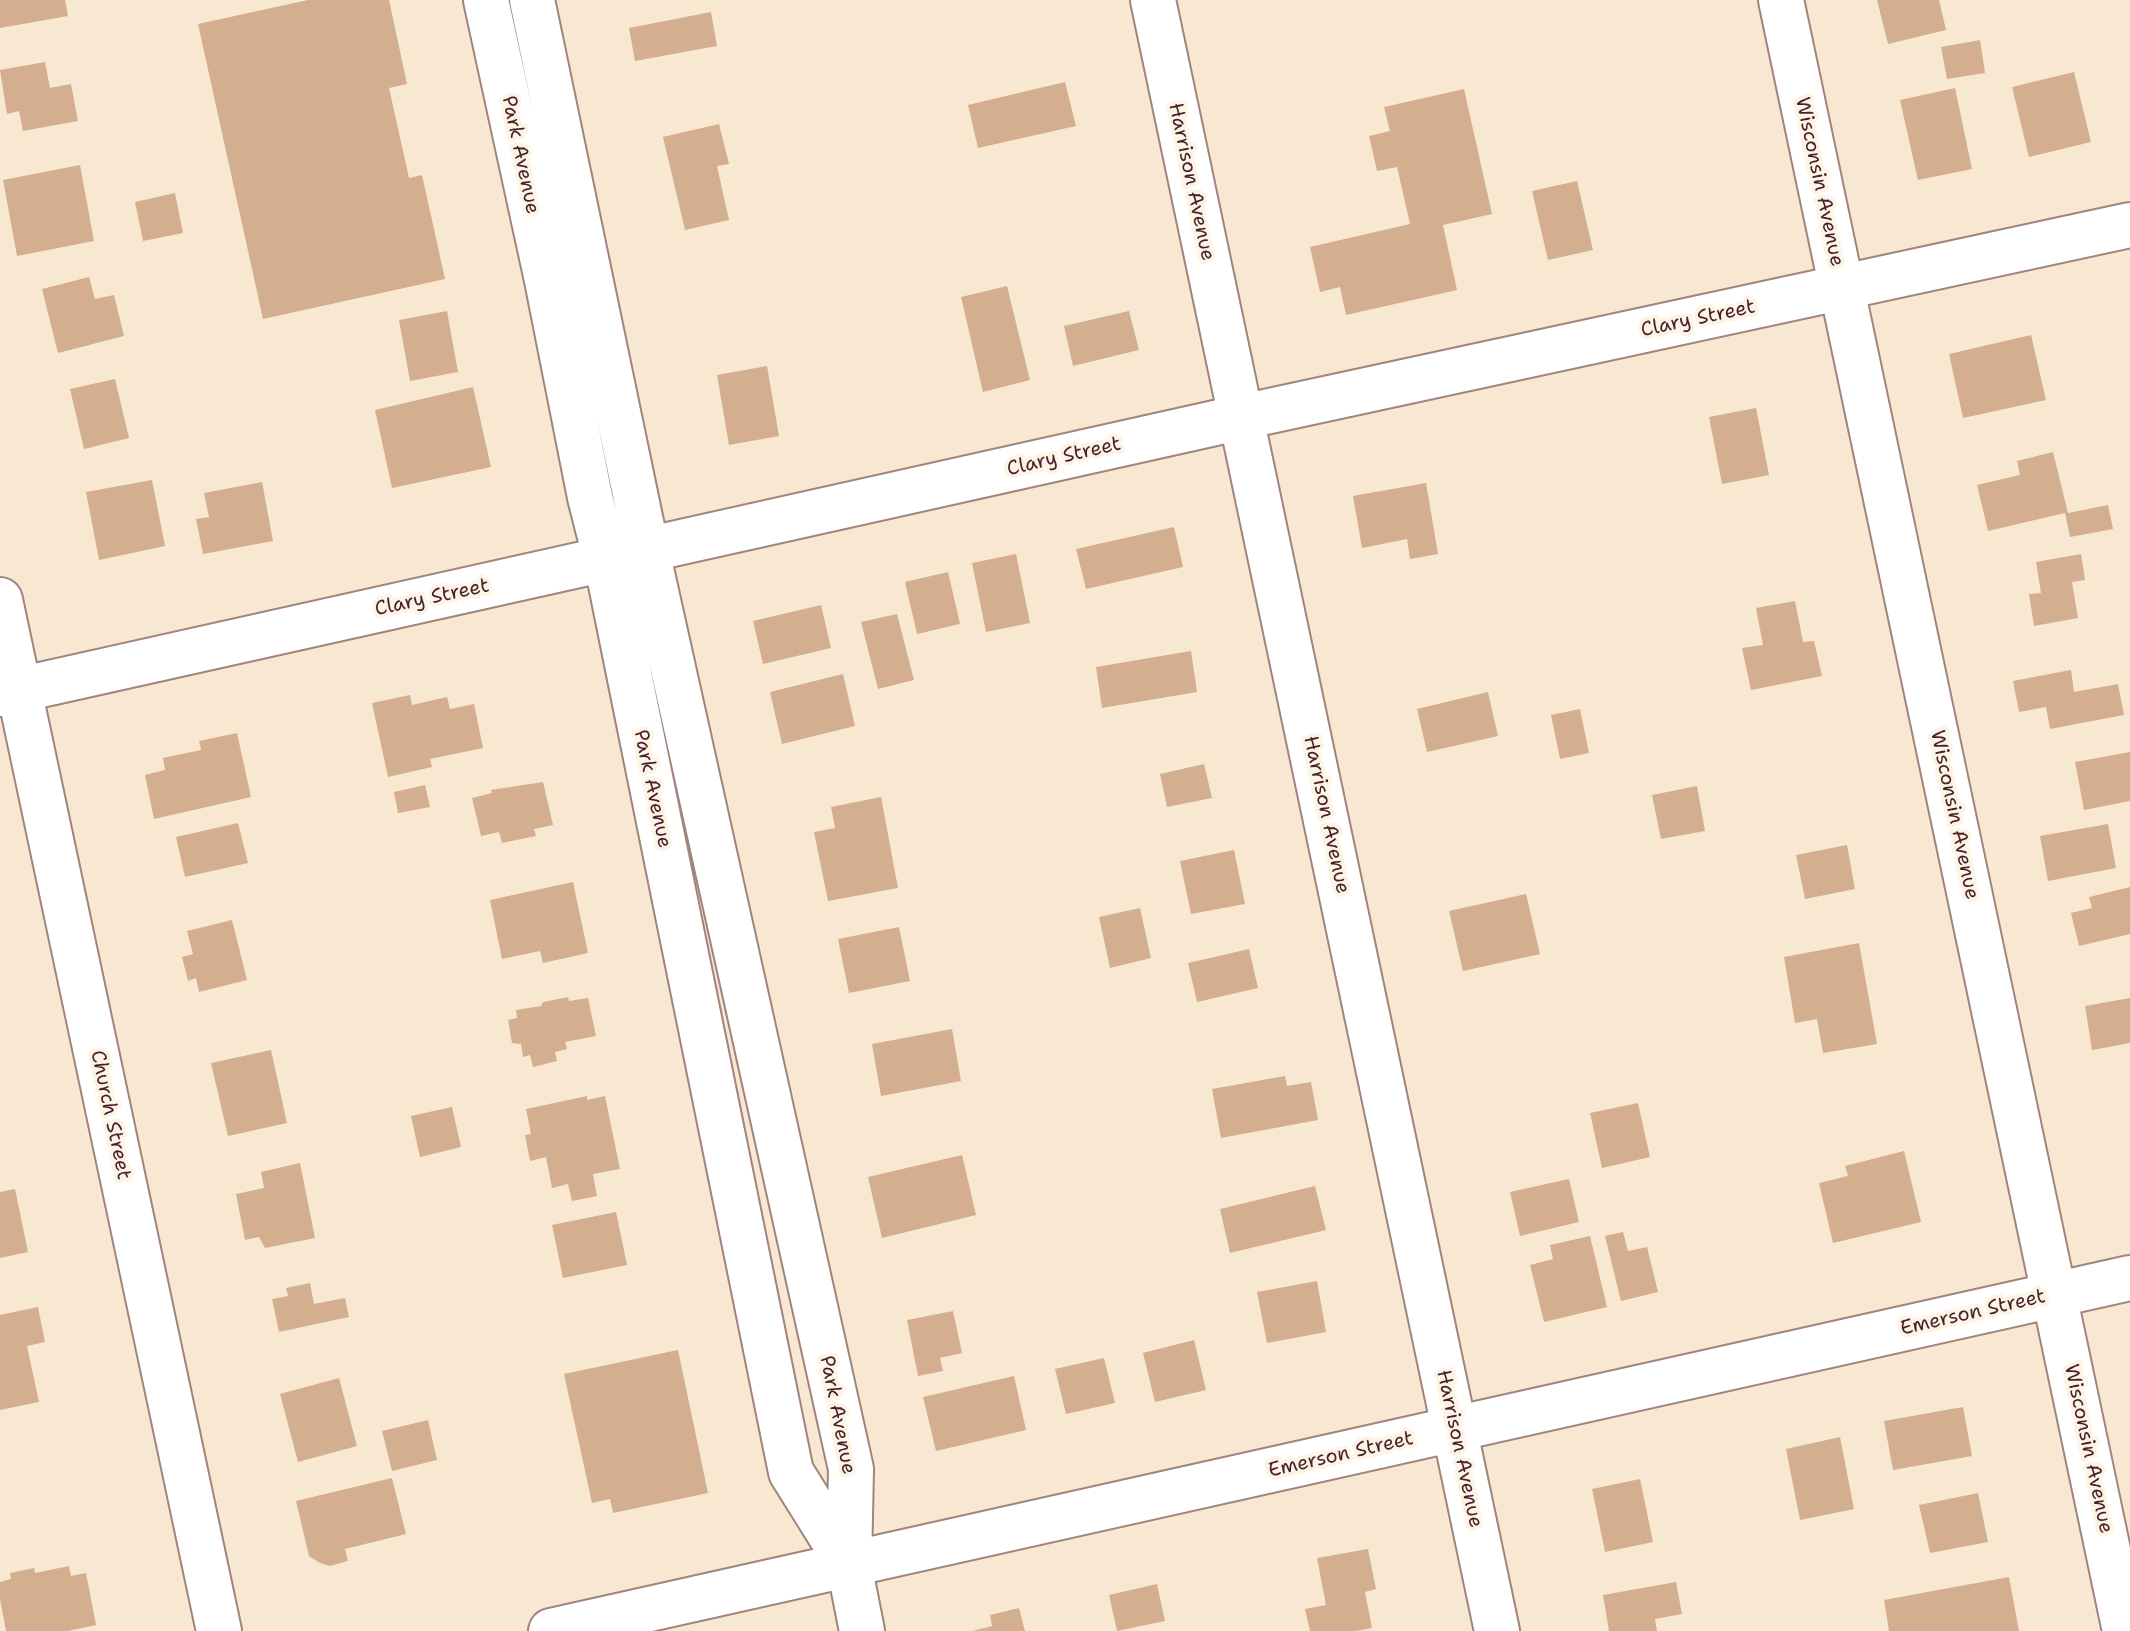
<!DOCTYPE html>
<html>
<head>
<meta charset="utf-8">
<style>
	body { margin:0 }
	canvas { display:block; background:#f8e8d2 }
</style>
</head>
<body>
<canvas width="2130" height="1631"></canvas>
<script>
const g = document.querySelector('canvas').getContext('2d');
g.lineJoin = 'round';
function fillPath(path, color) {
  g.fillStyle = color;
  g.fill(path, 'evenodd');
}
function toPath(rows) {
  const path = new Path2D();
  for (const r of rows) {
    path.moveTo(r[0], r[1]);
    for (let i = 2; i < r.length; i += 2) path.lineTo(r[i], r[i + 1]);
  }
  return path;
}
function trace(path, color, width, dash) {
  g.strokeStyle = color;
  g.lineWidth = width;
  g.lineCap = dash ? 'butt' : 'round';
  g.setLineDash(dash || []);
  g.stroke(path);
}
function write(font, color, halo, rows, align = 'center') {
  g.font = font + ' "Shantell Sans",sans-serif';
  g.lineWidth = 8;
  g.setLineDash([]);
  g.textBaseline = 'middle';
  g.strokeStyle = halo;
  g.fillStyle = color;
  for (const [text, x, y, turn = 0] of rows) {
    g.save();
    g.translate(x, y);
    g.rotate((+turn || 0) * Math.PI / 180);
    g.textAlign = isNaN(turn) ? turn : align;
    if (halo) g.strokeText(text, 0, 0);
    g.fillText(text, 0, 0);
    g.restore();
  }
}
const building = toPath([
	[0,0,65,0,68,16,0,28],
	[308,0,389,0,407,84,389,88,409,178,422,175,445,279,263,319,198,24],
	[1877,0,1939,0,1946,30,1888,44],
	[711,12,717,46,635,61,629,28],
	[1980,40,1985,73,1947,79,1941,47],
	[45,62,50,88,71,84,78,121,23,131,19,111,7,114,0,70],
	[2074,72,2091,142,2029,157,2012,87],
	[1065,82,1076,126,978,148,968,105],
	[1955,88,1972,169,1918,180,1900,100],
	[1464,89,1492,214,1443,225,1457,290,1346,315,1340,287,1320,292,1310,247,1410,224,1397,167,1377,171,1369,136,1390,131,1384,107],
	[719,124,729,164,717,166,729,220,685,230,663,137],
	[80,165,94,241,17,256,3,180],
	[1577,181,1593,250,1548,260,1532,191],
	[175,193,183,233,143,241,135,202],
	[89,277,95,299,114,295,124,336,58,353,42,289],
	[1007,286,1030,380,983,392,961,297],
	[447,311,458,372,410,381,399,320],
	[1129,311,1139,350,1073,366,1064,326],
	[2031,335,2046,400,1963,418,1949,354],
	[767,366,779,436,729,445,717,375],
	[115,379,129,438,84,449,70,389],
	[473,387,491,467,392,488,375,410],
	[1756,408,1769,475,1722,484,1709,417],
	[2053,452,2068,513,2108,505,2113,529,2070,537,2065,513,1988,531,1977,485,2020,475,2017,461],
	[152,480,165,546,99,560,86,492],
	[262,482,273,541,203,554,196,519,209,517,204,493],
	[1426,483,1438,554,1410,559,1407,539,1362,548,1353,496],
	[1174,527,1183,567,1086,589,1076,549],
	[1016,554,1030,623,986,632,972,563],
	[2081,554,2085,580,2072,582,2078,618,2034,626,2029,594,2041,593,2036,562],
	[948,572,960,624,917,634,905,582],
	[1795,601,1803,642,1814,641,1822,676,1751,690,1742,648,1763,645,1756,608],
	[821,605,831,648,763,664,753,621],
	[897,614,914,680,878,689,861,622],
	[1191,651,1197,692,1102,708,1096,667],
	[2071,670,2074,692,2118,684,2124,715,2050,729,2046,707,2019,712,2013,681],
	[843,674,855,726,782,744,770,692],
	[1488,692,1498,736,1427,752,1417,709],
	[410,695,412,705,447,697,450,709,474,704,483,748,430,759,432,767,388,777,372,703],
	[1580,709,1589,753,1560,759,1551,715],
	[237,733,251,797,154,819,145,775,165,770,163,758,201,750,199,741],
	[2130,752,2130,801,2084,810,2075,762],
	[1204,764,1212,798,1167,807,1160,774],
	[543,782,553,825,534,829,536,836,502,843,499,832,481,836,472,798,492,793,491,790],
	[425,785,430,807,398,813,394,792],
	[1697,786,1705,831,1661,839,1652,795],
	[881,797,898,888,828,901,814,832,835,828,831,807],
	[238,823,248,863,185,877,176,837],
	[2108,824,2116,868,2048,881,2040,836],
	[1847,845,1855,889,1805,899,1796,855],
	[1234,850,1245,904,1191,914,1180,861],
	[573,882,588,953,543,963,540,951,502,959,490,900],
	[2130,887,2130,934,2079,946,2071,913,2092,908,2089,897],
	[1526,894,1540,954,1463,971,1449,911],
	[1140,908,1151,958,1110,968,1099,917],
	[232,920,247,980,199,992,196,978,188,981,182,957,193,954,187,931],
	[899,927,910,981,849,993,838,939],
	[1859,943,1877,1044,1823,1053,1817,1019,1795,1023,1784,957],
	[1249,949,1258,988,1197,1002,1188,963],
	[568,997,569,1001,588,998,596,1036,565,1042,567,1049,555,1052,557,1061,533,1067,530,1055,523,1057,521,1044,512,1043,508,1020,517,1018,516,1010,541,1006,543,1002],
	[2130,998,2130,1043,2092,1050,2085,1006],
	[952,1029,961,1081,881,1096,872,1044],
	[271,1050,287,1123,228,1136,211,1063],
	[1285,1076,1287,1086,1311,1082,1318,1120,1221,1138,1212,1089],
	[587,1096,587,1100,605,1096,620,1169,593,1174,597,1196,572,1201,568,1184,552,1188,546,1157,530,1161,525,1135,531,1134,526,1109],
	[1638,1103,1650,1157,1602,1168,1590,1113],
	[452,1107,461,1147,420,1157,411,1116],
	[1904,1151,1921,1222,1833,1243,1819,1183,1848,1176,1845,1166],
	[962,1155,976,1215,882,1238,868,1177],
	[300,1163,315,1238,265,1248,259,1237,245,1240,236,1194,264,1188,261,1172],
	[1569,1179,1579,1222,1520,1236,1510,1192],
	[1315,1186,1326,1230,1230,1253,1220,1209],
	[15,1189,28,1252,0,1258,0,1192],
	[616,1212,627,1265,563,1278,552,1225],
	[1623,1232,1628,1251,1647,1247,1658,1292,1621,1301,1605,1236],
	[1590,1236,1607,1307,1544,1322,1530,1265,1553,1259,1550,1245],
	[1317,1281,1326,1332,1267,1343,1257,1292],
	[310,1283,314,1304,345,1298,349,1317,279,1332,272,1299,288,1296,286,1288],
	[38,1307,45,1342,27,1346,39,1402,0,1410,0,1315],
	[953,1311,962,1353,940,1358,943,1371,918,1376,907,1320],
	[1194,1340,1206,1390,1155,1402,1143,1353],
	[678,1350,708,1493,613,1513,610,1499,592,1503,564,1374],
	[1104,1358,1115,1403,1066,1414,1055,1369],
	[1014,1376,1026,1430,936,1451,923,1397],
	[339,1378,357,1446,298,1462,280,1394],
	[1963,1407,1972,1456,1893,1470,1884,1421],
	[428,1420,437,1460,392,1471,382,1431],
	[1840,1437,1854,1509,1800,1520,1786,1449],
	[392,1478,406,1534,345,1549,348,1561,330,1566,320,1563,309,1556,296,1501],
	[1640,1479,1653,1542,1605,1552,1592,1489],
	[1978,1493,1988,1542,1930,1553,1919,1505],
	[1368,1549,1376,1589,1365,1592,1372,1628,1356,1631,1310,1631,1305,1609,1326,1605,1317,1558],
	[69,1566,71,1576,86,1573,96,1625,68,1631,6,1631,0,1599,0,1582,11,1579,10,1573,34,1568,35,1573],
	[2009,1577,2019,1631,1889,1631,1884,1600],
	[1676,1582,1682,1614,1655,1619,1657,1631,1609,1631,1603,1595],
	[1157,1584,1165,1621,1117,1631,1109,1595],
	[1019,1608,1025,1631,973,1631,992,1626,990,1615]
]);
const minor = toPath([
	[486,0,547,280,590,497,606,560,791,1472,849,1565],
	[532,0,647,551,851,1469,849,1565,862,1631],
	[1153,0,1497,1631],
	[1781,0,2125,1631],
	[0,600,219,1631],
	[0,694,1242,417,2130,225],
	[551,1631,2130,1278]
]);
const streetNames = [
	["Park Avenue",520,155,78],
	["Harrison Avenue",1191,182,78],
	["Wisconsin Avenue",1819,182,78],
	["Clary Street",1698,319,-12],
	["Clary Street",1064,457,-13],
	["Clary Street",432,598,-12],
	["Park Avenue",652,789,78],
	["Harrison Avenue",1326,815,78],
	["Wisconsin Avenue",1954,815,78],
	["Church Street",110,1115,78],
	["Emerson Street",1973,1313,-13],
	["Park Avenue",837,1415,79],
	["Harrison Avenue",1459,1449,78],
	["Wisconsin Avenue",2088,1449,78],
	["Emerson Street",1341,1455,-13]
];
fillPath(building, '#d3ae8f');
trace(minor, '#a1847e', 48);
trace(minor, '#fff', 44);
write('20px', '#4a1f2b', '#fcf5e5', streetNames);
</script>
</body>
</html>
